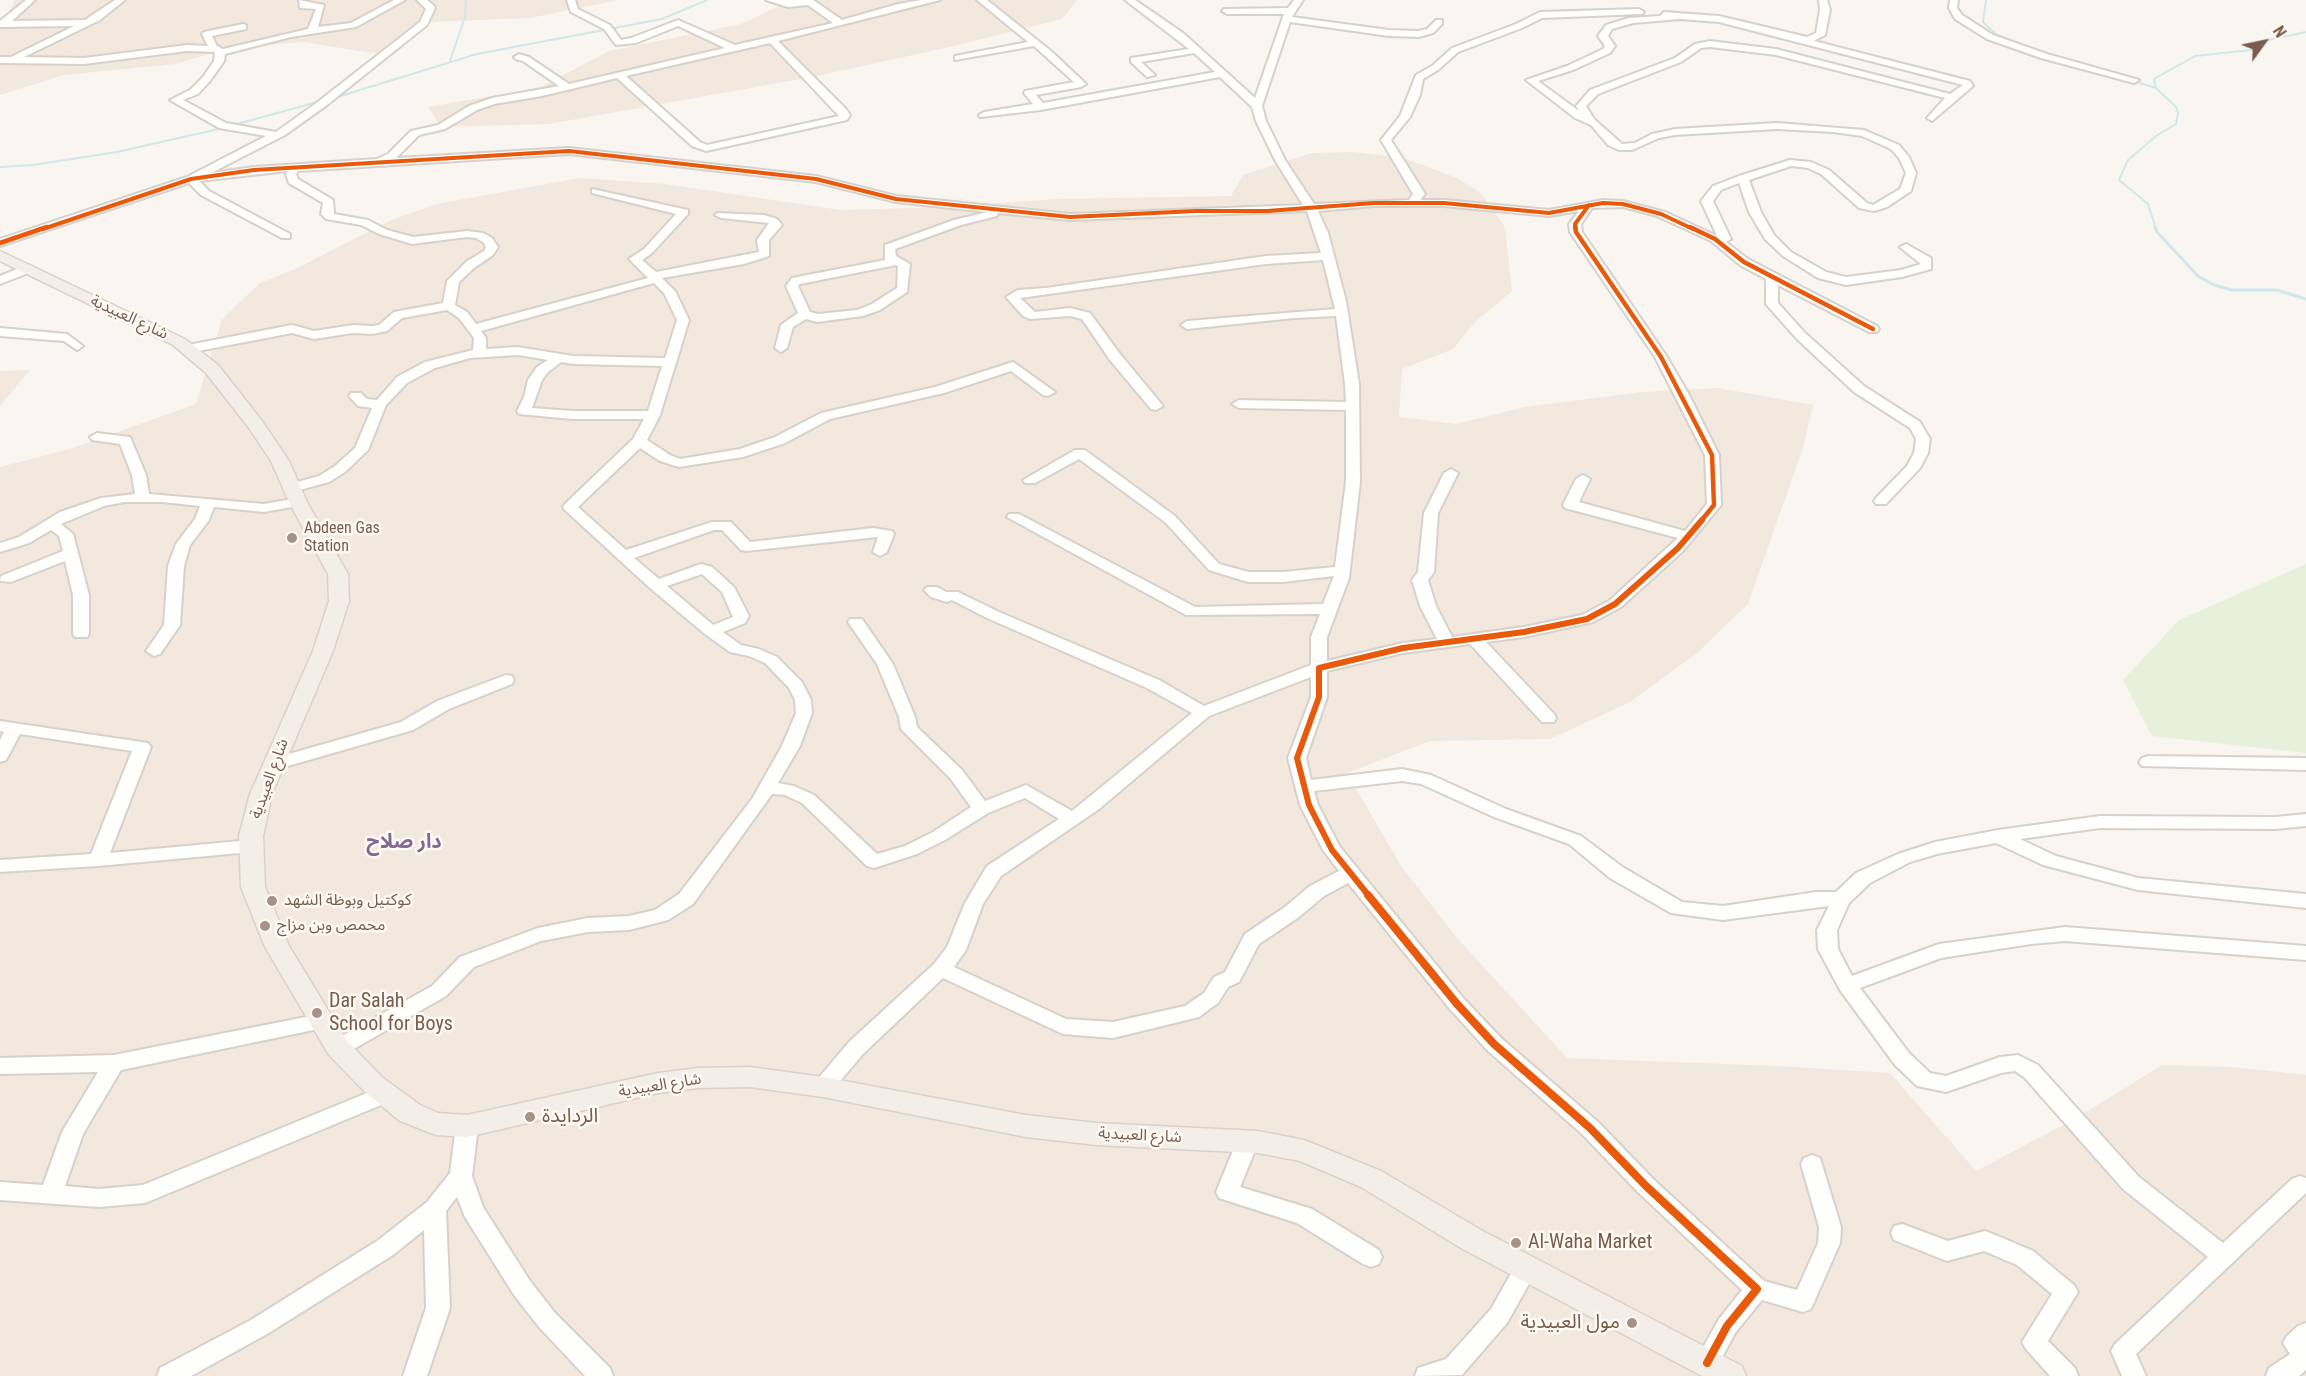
<!DOCTYPE html>
<html>
<head>
<meta charset="utf-8">
<style>
	body { margin:0 }
	#map { position:relative; width:2306px; height:1376px; overflow:hidden; background:#f9f5f0; font-family:"Roboto Condensed",sans-serif }
	canvas { display:block }
	.north { position:absolute; left:2234px; top:12px; width:60px; height:60px; -webkit-text-stroke:4px #fffaf3; paint-order:stroke; rotate:57deg; font-size:16px; font-weight:700; line-height:24px; text-align:center; color:#7a5c4d }
	.north::after { content:''; display:block; margin:auto; width:21px; height:27px; background:#7a5c4d; clip-path:polygon(50% 0,100% 100%,50% 72%,0 100%) }
</style>
</head>
<body>
<div id="map">
<canvas width="2306" height="1376"></canvas>
<div class="north">N</div>
</div>
<script>
const g = document.querySelector('canvas').getContext('2d');
g.lineJoin = 'round';
function fillPath(path, color) {
  g.fillStyle = color;
  g.fill(path, 'evenodd');
}
function toPath(rows) {
  const path = new Path2D();
  for (const r of rows) {
    path.moveTo(r[0], r[1]);
    for (let i = 2; i < r.length; i += 2) path.lineTo(r[i], r[i + 1]);
  }
  return path;
}
function trace(path, color, width, dash) {
  g.strokeStyle = color;
  g.lineWidth = width;
  g.lineCap = dash ? 'butt' : 'round';
  g.setLineDash(dash || []);
  g.stroke(path);
}
function write(font, color, halo, rows, align = 'center') {
  g.font = font + ' "Roboto Condensed","Noto Sans Arabic",sans-serif';
  g.lineWidth = 5;
  g.setLineDash([]);
  g.textBaseline = 'middle';
  g.strokeStyle = halo;
  g.fillStyle = color;
  for (const [text, x, y, turn = 0] of rows) {
    g.save();
    g.translate(x, y);
    g.rotate((+turn || 0) * Math.PI / 180);
    g.textAlign = isNaN(turn) ? turn : align;
    if (halo) g.strokeText(text, 0, 0);
    g.fillText(text, 0, 0);
    g.restore();
  }
}
const residential = toPath([
	[15,0,619,0,530,18,429,22,385,55,303,42,229,48,175,64,64,75,0,95,0,28],
	[792,0,1077,0,1062,19,954,46,812,77,549,124,441,127,428,107,539,88,609,51,741,24],
	[1353,152,1403,158,1457,178,1482,194,1505,227,1512,291,1476,321,1453,349,1402,369,1399,417,1456,424,1525,407,1642,392,1718,388,1813,405,1803,448,1748,604,1697,653,1630,702,1550,739,1430,741,1347,773,1401,866,1457,938,1567,1058,1776,1066,1890,1073,1976,1171,2075,1119,2162,1065,2232,1067,2306,1075,2306,1376,0,1376,0,467,70,449,196,404,222,319,260,283,293,270,394,219,437,204,580,178,665,184,840,210,951,207,1056,199,1231,196,1243,175,1312,153],
	[30,370,0,406,0,371]
]);
const green = toPath([
	[2306,564,2306,753,2152,736,2123,680,2179,620]
]);
const streamFar1 = toPath([
	[1986,0,1983,22,1997,35,2028,47],
	[450,61,465,17,466,0],
	[2132,81,2156,88],
	[334,98,477,54,662,19,707,0],
	[230,126,321,101],
	[0,167,33,165,117,152,223,128],
	[2156,229,2148,204,2119,180,2128,160,2156,136,2176,124,2178,113,2176,107,2156,88,2154,79,2195,56,2251,50,2259,42,2306,32]
]);
const stream = toPath([
	[2155,227,2157,232,2198,276,2214,285,2232,290,2277,290,2306,299]
]);
const minor = toPath([
	[26,0,35,0,12,21,85,20,115,0,125,0,100,20,24,57,84,58,187,45,208,46,202,34,204,32,243,24,246,25,246,29,212,36,217,46,223,49,308,29,316,9,300,8,299,0,324,5,318,27,351,23,394,0,405,0,356,27,291,37,225,54,224,61,210,81,198,94,183,100,226,123,276,132,319,101,420,22,426,9,417,0,427,0,434,6,435,8,427,25,327,105,285,135,211,173,254,167,377,159,388,154,411,131,438,125,469,106,492,98,559,86,523,61,516,59,514,57,519,54,529,57,569,84,725,48,678,26,636,43,616,45,604,29,571,12,567,0,575,0,578,9,610,25,621,40,631,38,678,20,735,45,833,23,808,5,788,7,766,0,813,0,842,20,898,4,921,0,940,0,778,41,846,109,850,115,847,120,706,151,692,146,617,78,542,96,494,104,477,110,445,129,419,135,396,158,569,148,816,176,896,196,1070,214,1303,205,1275,160,1256,121,1252,107,1220,77,1041,110,980,117,979,115,984,112,1033,104,1024,93,1025,91,1074,82,1034,46,955,60,955,56,1028,42,977,0,987,0,1051,51,1086,84,1081,87,1036,95,1043,103,1215,72,1194,53,1141,62,1155,75,1147,77,1131,62,1131,58,1189,49,1125,0,1135,0,1183,33,1255,98,1284,14,1227,14,1222,11,1224,9,1288,8,1294,0,1303,0,1292,17,1389,30,1419,31,1427,29,1436,20,1442,20,1442,24,1433,33,1419,37,1389,36,1290,22,1262,106,1266,121,1285,160,1314,204,1409,200,1413,194,1381,140,1400,116,1416,75,1432,66,1452,48,1516,24,1540,12,1639,9,1644,12,1642,14,1542,18,1522,28,1458,52,1438,70,1423,79,1420,95,1410,117,1391,140,1425,194,1420,200,1444,200,1549,210,1603,200,1623,201,1665,212,1717,236,1701,201,1713,186,1739,176,1790,160,1811,162,1829,170,1867,203,1873,205,1900,189,1906,173,1899,158,1891,149,1862,136,1833,132,1777,129,1675,135,1659,138,1632,150,1619,150,1608,145,1591,125,1575,118,1526,80,1567,66,1603,49,1605,46,1598,36,1606,25,1629,18,1660,16,1664,12,1719,16,1807,37,1816,33,1820,10,1819,0,1827,0,1830,10,1825,35,1814,41,1970,81,1973,86,1932,121,1927,118,1945,98,1776,55,1710,47,1701,48,1681,62,1598,94,1586,106,1594,119,1622,144,1635,143,1652,134,1675,129,1777,123,1864,130,1899,145,1909,157,1916,173,1911,191,1887,207,1874,211,1859,208,1821,174,1808,168,1791,166,1749,180,1761,212,1774,235,1791,252,1826,272,1846,277,1901,270,1921,264,1902,249,1900,247,1906,244,1931,258,1931,269,1902,277,1846,285,1818,278,1783,256,1765,239,1749,212,1739,183,1721,190,1713,201,1731,239,1726,242,1748,259,1877,326,1879,329,1877,332,1869,332,1778,285,1778,303,1805,333,1864,386,1920,422,1930,439,1928,453,1920,468,1886,504,1876,504,1874,501,1876,498,1907,466,1914,453,1916,439,1910,428,1854,392,1797,339,1766,304,1766,279,1740,265,1711,241,1657,216,1623,207,1592,208,1581,224,1582,232,1667,357,1688,393,1719,455,1721,505,1683,551,1621,607,1593,622,1524,637,1486,642,1554,714,1556,718,1554,722,1542,722,1470,644,1403,653,1327,671,1327,697,1306,758,1311,780,1402,769,1431,775,1506,809,1581,836,1624,868,1682,902,1723,906,1816,892,1836,892,1856,873,1898,854,1935,842,1998,830,2100,816,2275,817,2306,814,2306,826,2275,829,2100,828,2020,839,2056,856,2138,878,2306,894,2306,908,2138,890,2043,865,1996,843,1937,854,1910,862,1870,883,1849,903,1837,930,1838,949,1852,976,1939,944,2065,927,2306,946,2306,960,2065,941,2031,944,1941,958,1860,988,1909,1053,1930,1073,1946,1076,2000,1057,2018,1055,2038,1065,2139,1177,2223,1243,2292,1179,2300,1176,2306,1178,2306,1193,2136,1354,2146,1376,2122,1376,2111,1351,2115,1344,2208,1257,2123,1189,2024,1077,2015,1071,2001,1073,1946,1092,1917,1086,1895,1065,1840,990,1818,949,1817,930,1829,906,1723,920,1671,913,1610,878,1569,844,1494,817,1421,784,1402,781,1314,791,1318,805,1340,847,1464,999,1501,1038,1598,1122,1654,1180,1764,1281,1797,1290,1818,1243,1819,1227,1801,1164,1804,1158,1812,1155,1820,1158,1841,1227,1840,1243,1811,1309,1803,1312,1762,1300,1735,1333,1715,1371,1707,1374,1699,1371,1695,1363,1699,1355,1719,1319,1742,1290,1638,1192,1582,1134,1487,1050,1450,1009,1348,883,1324,896,1299,917,1259,944,1239,982,1228,987,1218,1003,1199,1017,1113,1038,1063,1034,943,978,863,1054,830,1093,823,1095,816,1093,813,1087,816,1081,849,1042,934,964,947,947,965,903,987,866,1059,819,1025,798,988,813,945,840,917,854,874,868,867,866,802,803,785,795,772,794,693,904,668,920,629,930,588,932,541,941,474,967,446,996,345,1054,338,1056,331,1054,328,1048,331,1042,432,986,460,957,538,928,588,918,629,916,655,910,679,894,752,799,782,746,796,713,795,700,789,688,765,663,749,656,730,652,705,634,650,588,565,510,563,507,565,504,633,439,644,419,572,419,519,414,517,411,524,397,528,380,537,367,548,360,518,355,470,358,435,368,407,383,386,405,368,450,345,472,329,482,292,492,287,491,285,488,287,485,319,476,335,466,355,448,372,408,358,406,349,396,351,393,361,393,367,399,377,400,397,377,425,362,473,350,474,338,459,318,447,310,402,318,387,331,372,334,353,333,314,339,292,333,188,353,182,349,188,345,292,325,314,331,353,325,372,326,379,325,394,312,443,303,447,281,466,262,484,251,486,247,483,242,476,238,467,237,412,244,379,234,361,225,326,219,321,214,323,203,289,183,286,174,287,171,199,181,209,191,290,234,290,238,282,238,201,195,189,183,0,246,0,239,187,177,266,136,219,128,170,100,190,90,203,77,214,61,215,52,187,51,84,64,0,63,0,57,11,57,74,26,0,27,0,21,26,0],
	[1680,19,1719,22,1963,85,1950,94,1776,49,1710,41,1695,44,1675,58,1590,90,1576,106,1579,111,1538,81,1573,70,1610,53,1615,46,1608,36,1612,29,1633,23,1680,19],
	[770,43,839,116,707,145,700,142,626,76,770,43],
	[569,154,816,182,896,202,988,212,954,220,885,245,885,260,792,278,786,286,798,313,781,325,775,348,781,352,787,348,793,327,806,319,817,322,863,316,880,310,907,292,910,264,896,256,895,249,961,225,997,216,998,213,1070,220,1307,211,1321,253,1266,256,1046,288,1018,290,1006,297,1023,316,1030,319,1070,316,1082,319,1110,360,1151,409,1156,410,1163,406,1120,354,1090,313,1070,308,1035,312,1020,298,1266,264,1323,260,1335,309,1187,321,1181,325,1187,329,1294,318,1336,316,1345,384,1346,402,1239,400,1232,404,1239,408,1346,410,1346,482,1335,567,1283,572,1249,572,1219,564,1175,516,1085,450,1075,450,1023,480,1025,483,1035,483,1079,459,1165,522,1209,570,1248,582,1283,582,1334,576,1323,604,1195,607,1019,514,1009,514,1007,517,1186,615,1320,614,1311,637,1311,665,1204,706,1159,680,999,612,958,592,946,592,937,587,927,587,924,590,931,597,947,602,952,600,987,618,1147,688,1192,713,1072,811,1026,785,985,801,962,770,917,727,915,717,893,664,862,619,850,619,848,622,877,664,899,717,901,729,950,778,971,807,933,832,905,846,877,854,814,795,794,786,778,783,800,746,812,713,811,700,802,682,777,657,759,649,741,645,723,632,745,623,749,616,734,587,712,567,701,564,659,579,634,558,714,530,722,530,741,550,746,551,878,537,873,552,880,556,887,552,894,534,892,531,873,528,750,542,731,522,712,522,626,550,578,507,640,448,660,461,679,467,743,457,785,443,830,419,944,393,1011,371,1043,395,1048,396,1055,392,1013,362,935,387,821,413,775,437,740,449,680,459,670,455,647,440,660,415,689,320,675,291,662,278,744,264,769,256,769,240,782,225,777,219,764,215,717,213,715,215,721,218,769,223,757,240,759,252,656,272,642,260,652,253,688,214,688,210,592,189,592,193,676,214,644,249,629,259,648,278,476,324,467,312,455,305,459,282,474,268,493,255,498,247,492,238,483,233,467,231,413,237,387,230,368,220,334,214,333,200,298,179,296,174,298,171,569,154],
	[1374,206,1444,206,1549,216,1579,211,1569,224,1570,232,1655,357,1705,455,1707,504,1685,531,1579,502,1590,479,1583,475,1576,479,1563,505,1565,508,1678,538,1609,601,1582,615,1524,627,1452,637,1436,606,1428,580,1434,572,1438,513,1458,473,1451,469,1444,473,1424,513,1418,572,1412,580,1420,606,1437,639,1403,643,1327,661,1327,637,1349,578,1360,482,1359,384,1346,301,1328,233,1318,211,1374,206],
	[896,265,898,266,897,288,872,304,857,310,818,314,810,312,798,286,800,284,896,265],
	[654,283,664,293,677,320,665,358,573,356,518,347,486,349,486,338,481,331,654,283],
	[561,362,573,364,662,366,648,411,572,411,532,408,542,380,547,373,561,362],
	[702,574,722,592,733,617,713,625,667,586,702,574],
	[1311,677,1311,697,1288,758,1300,805,1323,850,1339,871,1310,886,1285,907,1245,934,1225,972,1214,977,1204,993,1185,1006,1113,1022,1066,1019,954,967,966,950,983,904,1001,876,1099,809,1209,716,1311,677],
	[1950,0,1958,0,1957,8,1962,15,1993,35,2047,54,2139,80,2134,83,2041,58,1987,39,1955,19,1949,8,1950,0],
	[27,265,31,266,31,272,0,284,0,276,27,265],
	[0,328,67,334,83,346,77,350,64,341,0,336,0,328],
	[97,433,130,437,146,475,149,494,264,504,298,498,305,502,303,505,264,512,214,507,209,520,190,545,184,566,180,625,160,654,154,656,146,651,164,625,168,566,176,544,195,519,200,506,162,502,125,502,104,506,61,524,73,534,89,595,89,634,87,637,75,637,73,634,73,595,65,561,11,582,0,581,1,576,63,551,59,536,51,530,29,543,0,552,0,543,19,537,60,512,101,498,135,494,132,475,120,444,92,440,90,437,97,433],
	[506,675,512,676,514,680,512,684,449,709,413,730,274,770,268,768,265,764,268,760,401,722,437,701,506,675],
	[0,721,148,743,151,747,110,853,251,840,257,842,260,846,257,850,251,852,98,866,0,872,0,860,91,854,132,751,20,734,6,760,0,762,0,740,4,732,0,731,0,721],
	[2148,756,2306,758,2306,770,2142,766,2139,762,2142,758,2148,756],
	[321,1014,328,1017,331,1022,328,1027,121,1070,83,1134,65,1186,99,1189,143,1185,379,1088,386,1086,393,1088,396,1094,393,1100,145,1203,99,1207,0,1200,0,1182,43,1185,62,1132,98,1072,0,1074,0,1058,114,1055,321,1014],
	[467,1118,475,1120,478,1126,472,1176,483,1207,530,1281,555,1313,610,1368,613,1376,585,1376,539,1327,514,1295,465,1217,457,1197,446,1211,450,1308,427,1376,403,1376,426,1308,424,1230,393,1255,267,1334,191,1376,157,1376,160,1368,251,1320,377,1241,427,1202,450,1173,456,1126,459,1120,467,1118],
	[1248,1132,1256,1135,1259,1141,1240,1187,1312,1209,1379,1250,1382,1257,1379,1264,1371,1267,1363,1264,1297,1223,1219,1198,1216,1192,1237,1141,1240,1135,1248,1132],
	[1902,1224,1948,1241,1985,1231,1993,1234,2033,1251,2074,1285,2078,1292,2048,1341,2075,1368,2078,1376,2050,1376,2026,1349,2022,1342,2052,1294,2017,1265,1984,1251,1947,1261,1894,1240,1891,1233,1894,1226,1902,1224],
	[1526,1258,1534,1261,1537,1268,1534,1275,1507,1323,1462,1375,1415,1376,1418,1368,1446,1359,1491,1309,1518,1261,1526,1258],
	[2306,1323,2306,1370,2299,1376,2266,1376,2269,1368,2290,1354,2283,1343,2287,1336,2298,1326,2306,1323]
]);
const major = toPath([
	[0,251,185,339,218,365,262,421,289,461,307,502,348,574,349,601,333,651,272,794,263,836,265,887,289,946,347,1041,383,1078,420,1105,438,1113,467,1115,658,1073,699,1068,750,1067,823,1077,1026,1115,1096,1123,1258,1131,1304,1140,1381,1171,1481,1230,1742,1366,1746,1376,1702,1376,1461,1248,1361,1187,1300,1161,1258,1153,1096,1145,1026,1137,823,1097,750,1087,699,1088,658,1093,467,1137,436,1135,400,1121,365,1092,329,1055,265,947,241,887,239,836,250,794,313,651,329,601,328,574,289,502,271,461,249,428,206,373,173,345,0,261,0,251]
]);
const cyclewayFar3 = toPath([
	[43,229,191,179,254,170,569,151,816,179,896,199,1070,217,1196,211,1267,211,1374,203,1444,203,1549,213,1603,203,1623,204,1661,214,1693,229],
	[1576,229,1575,224,1589,205]
]);
const cyclewayFar2 = toPath([
	[1575,227,1576,232,1661,357,1712,455,1714,505,1701,521],
	[1690,227,1715,239,1744,262,1873,329],
	[0,243,47,227]
]);
const cyclewayFar1 = toPath([
	[1369,896,1332,850,1309,805,1297,758,1319,697,1319,668,1403,648,1524,632,1587,619,1615,604,1678,548,1702,520]
]);
const cycleway = toPath([
	[1368,895,1457,1004,1494,1044,1590,1128,1646,1186,1757,1289,1727,1326,1707,1363]
]);
const markers = [
	[292,538,6,"#a69286"],
	[272,901,6,"#a69286"],
	[265,926,6,"#a69286"],
	[317,1013,6,"#a69286"],
	[530,1117,6,"#a69286"],
	[1516,1243,6,"#a69286"],
	[1632,1323,6,"#a69286"]
];
const streetNames = [
	["شارع العبيدية",129,318,25],
	["شارع العبيدية",270,779,-70],
	["شارع العبيدية",660,1086,-9],
	["شارع العبيدية",1140,1136,3]
];
const poiNames = [
	["Abdeen Gas",304,529],
	["Station",304,547],
	["كوكتيل وبوظة الشهد",284,901],
	["محمص وبن مزاج",277,926]
];
const quarterNames = [
	["دار صلاح",404,843]
];
const nearPoinames = [
	["Dar Salah",329,1002],
	["School for Boys",329,1025],
	["الردايدة",542,1117],
	["Al-Waha Market",1528,1243],
	["مول العبيدية",1620,1323,"right"]
];
fillPath(residential, '#f2e8de');
fillPath(green, '#e7f0db');
trace(streamFar1, '#d0e8ea', 2);
trace(stream, '#d0e8ea', 3);
trace(minor, '#d7d1cb', 4);
trace(major, '#dad1cc', 3);
fillPath(minor, '#fefefd');
fillPath(major, '#f3eee8');
trace(cyclewayFar3, '#e8590c', 4);
trace(cyclewayFar2, '#e8590c', 4.5);
trace(cyclewayFar1, '#e8590c', 6);
trace(cycleway, '#e8590c', 8);
for (const [x, y, r, color] of markers) {
  const dot = new Path2D();
  dot.arc(x, y, r, 0, 2 * Math.PI);
  g.fillStyle = color;
  g.fill(dot);
  trace(dot, '#fffaf3', 2);
}
write('16px', '#7a5c4d', '#fffaf3', streetNames);
write('16px', '#7a5c4d', '#fffaf3', poiNames, 'left');
write('bold 20px', '#846695', '#fffaf3', quarterNames);
write('20px', '#7a5c4d', '#fffaf3', nearPoinames, 'left');
</script>
</body>
</html>
